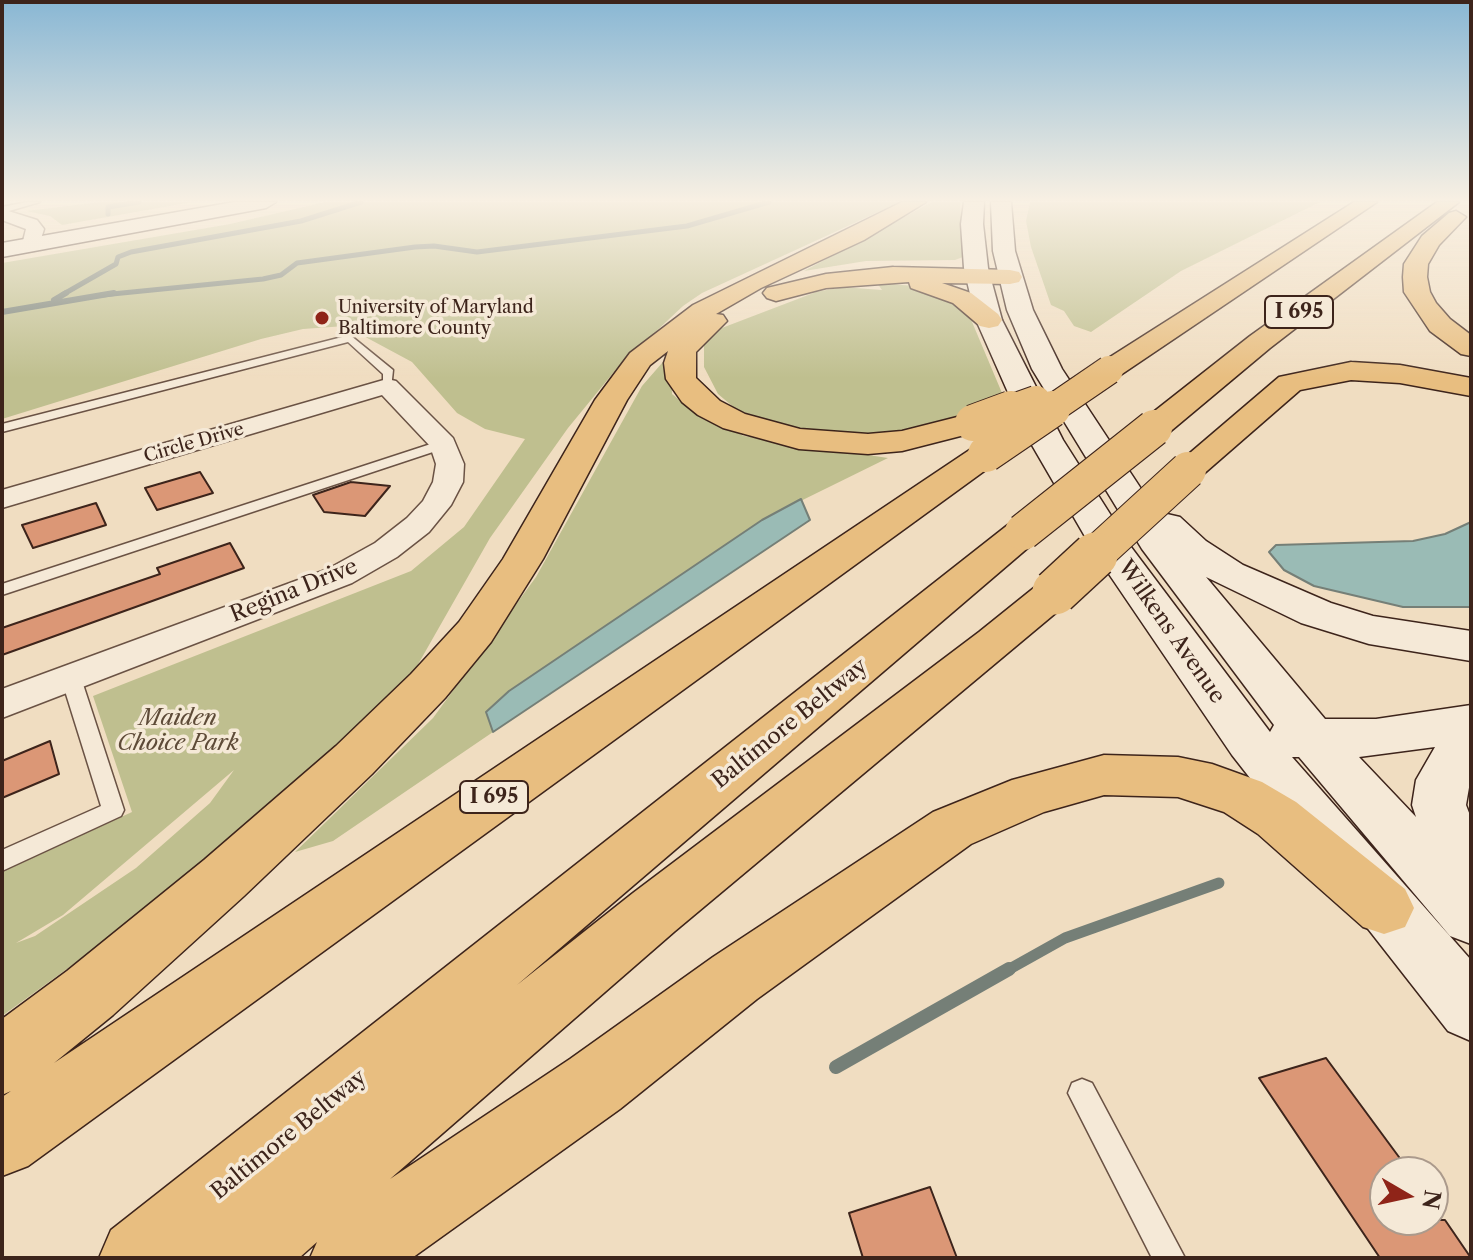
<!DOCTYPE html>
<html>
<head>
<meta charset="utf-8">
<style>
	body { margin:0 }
	#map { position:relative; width:1473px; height:1260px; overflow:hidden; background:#f0ddc1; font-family:"Libre Caslon Text",serif }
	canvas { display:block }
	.frame { position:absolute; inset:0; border:4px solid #3d241b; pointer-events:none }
	.north { position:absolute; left:1369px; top:1156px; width:80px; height:80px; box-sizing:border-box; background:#f5e9d7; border:2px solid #ab9a8c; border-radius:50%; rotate:99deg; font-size:22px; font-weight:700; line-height:32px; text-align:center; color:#3d241b }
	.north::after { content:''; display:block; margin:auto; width:28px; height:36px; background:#8f2418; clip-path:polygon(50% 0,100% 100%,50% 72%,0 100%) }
</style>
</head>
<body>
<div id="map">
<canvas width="1473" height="1260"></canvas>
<div class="frame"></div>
<div class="north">N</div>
</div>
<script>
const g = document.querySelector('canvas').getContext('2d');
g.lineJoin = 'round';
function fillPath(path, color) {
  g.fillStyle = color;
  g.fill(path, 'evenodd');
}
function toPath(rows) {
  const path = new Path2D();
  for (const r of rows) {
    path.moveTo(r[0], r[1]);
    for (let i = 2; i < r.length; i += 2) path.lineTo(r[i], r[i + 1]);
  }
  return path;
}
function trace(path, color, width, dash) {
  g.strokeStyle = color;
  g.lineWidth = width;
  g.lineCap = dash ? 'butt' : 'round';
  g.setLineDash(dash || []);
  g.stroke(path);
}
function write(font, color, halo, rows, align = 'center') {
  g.font = font + ' "Libre Caslon Text",serif';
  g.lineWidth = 7;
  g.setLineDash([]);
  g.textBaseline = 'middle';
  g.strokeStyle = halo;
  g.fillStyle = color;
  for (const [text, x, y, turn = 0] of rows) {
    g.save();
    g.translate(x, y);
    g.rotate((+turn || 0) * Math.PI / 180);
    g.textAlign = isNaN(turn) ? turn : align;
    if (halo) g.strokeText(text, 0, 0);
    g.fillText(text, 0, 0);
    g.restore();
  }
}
const green = toPath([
	[101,202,193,202,62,225,50,216,26,211],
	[325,202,900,202,702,293,683,306,618,367,568,428,490,538,396,703,169,895,2,1016,2,872,132,812,93,696,411,571,464,527,525,439,485,429,457,413,412,362,345,326,303,329,261,339,2,419,2,263,230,224],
	[234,770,210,803,136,868,35,936,16,943,63,915],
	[932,202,960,202,963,257,955,260,866,261,804,271],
	[1030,202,1320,202,1181,271,1091,332,1074,326,1064,311,1051,305,1031,247,1026,221],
	[877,283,915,286,950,297,967,310,1002,393,939,426,856,437,801,431,737,410,718,394,704,367,704,344,714,331,816,292,842,287,882,290],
	[689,332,671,356,672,394,695,413,744,436,888,458,762,520,509,691,486,712,493,732,333,841,295,852,433,718,536,577,642,386]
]);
const water = toPath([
	[801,499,810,520,493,732,486,712,509,691,762,520,801,499],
	[1471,522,1471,607,1403,607,1314,586,1284,570,1269,552,1276,545,1413,541,1445,534,1471,522]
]);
const streamFar3 = toPath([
	[108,214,108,207,139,202],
	[62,295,116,264,118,257,131,252,301,221,361,202],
	[102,295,263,279,281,275,297,263,415,247,434,246,477,252,687,226,769,202]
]);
const streamFar2 = toPath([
	[54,300,66,293],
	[2,312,114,293]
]);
const streamFar1 = toPath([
	[1006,971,1065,938,1219,883]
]);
const stream = toPath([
	[836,1067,1009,969]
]);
const building = toPath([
	[200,472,213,493,157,510,145,488,200,472],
	[351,482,390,486,365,516,324,512,313,495,351,482],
	[96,503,106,525,33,548,22,525,96,503],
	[230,543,244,568,2,655,2,628,160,574,157,568,230,543],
	[50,741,59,774,2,798,2,761,50,741],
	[1326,1058,1410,1172,1385,1172,1385,1220,1445,1220,1471,1258,1380,1258,1259,1078,1326,1058],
	[930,1187,957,1258,863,1258,849,1213,930,1187]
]);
const lane = toPath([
	[27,202,40,202,2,213,2,207,27,202],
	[350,335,393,370,391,389,383,389,383,374,348,342,2,432,2,424,350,335],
	[443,440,448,441,448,447,2,595,2,584,443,440],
	[71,671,78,673,81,678,124,810,121,816,2,871,2,850,101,806,61,678,64,673,71,671],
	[1082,1079,1092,1083,1185,1258,1152,1258,1068,1093,1072,1083,1082,1079]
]);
const street = toPath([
	[2,209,37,220,44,229,38,249,24,249,22,245,26,229,2,220,2,209],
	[387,379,396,381,453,438,464,464,463,482,451,505,429,532,397,557,352,583,2,718,2,689,328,569,375,543,407,518,423,501,433,482,436,464,430,446,382,395,2,508,2,490,387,379]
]);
const secondary = toPath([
	[234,202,276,202,266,208,2,257,2,243,234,202],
	[964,202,984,202,983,224,988,268,1002,320,1063,440,1131,547,1270,732,1274,725,1142,549,1032,369,1007,310,993,251,991,202,1011,202,1015,251,1033,310,1062,369,1159,516,1167,514,1180,517,1206,541,1243,565,1331,603,1373,616,1471,631,1471,661,1369,644,1301,623,1206,577,1325,719,1376,719,1471,705,1471,776,1466,805,1471,818,1471,944,1450,936,1299,757,1292,757,1471,960,1471,1041,1448,1031,1232,755,1094,552,1029,440,976,320,964,268,961,224,964,202],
	[1435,747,1416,780,1412,805,1416,817,1359,757,1435,747]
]);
const highway = toPath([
	[902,202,926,202,864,240,761,288,716,314,723,315,727,321,696,352,696,378,720,401,745,414,800,429,868,434,902,431,973,413,984,416,989,423,984,430,902,451,868,454,799,449,723,428,698,415,682,402,666,379,664,363,668,351,650,365,627,400,543,559,491,642,445,698,372,774,244,896,113,1015,54,1063,974,447,986,444,998,447,1003,454,998,461,28,1166,2,1176,2,1097,11,1091,2,1095,2,1019,67,971,204,860,336,746,411,674,459,622,503,559,595,400,630,353,693,305,902,202],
	[1354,202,1377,202,1119,376,1109,379,1099,376,1094,370,1099,364,1354,202],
	[1437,202,1459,202,1270,348,1166,435,1154,438,1142,435,1138,428,1142,421,1250,336,1437,202],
	[1456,211,1466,217,1439,245,1428,264,1427,277,1430,292,1436,303,1450,319,1471,335,1471,356,1461,354,1430,331,1404,292,1403,277,1404,264,1422,236,1449,213,1456,211],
	[893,267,1010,270,1019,272,1022,277,1019,282,1010,284,942,283,971,293,998,314,1002,320,998,326,989,328,980,326,953,303,911,288,909,282,826,288,776,301,767,298,763,293,767,288,826,274,893,267],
	[1351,362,1400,365,1471,378,1471,396,1400,383,1351,380,1300,390,1200,477,1188,481,1176,477,1170,470,1279,377,1351,362],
	[1023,520,1037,524,1042,532,1037,540,517,985,633,893,979,632,1040,583,1055,579,1070,583,1076,592,1070,601,675,931,390,1179,570,1059,713,957,933,812,1012,780,1104,755,1178,757,1212,764,1262,782,1296,802,1405,889,1414,908,1405,927,1384,934,1363,927,1258,834,1224,812,1178,797,1104,795,1044,812,971,844,757,999,620,1109,412,1258,310,1258,317,1242,299,1258,99,1258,111,1230,1009,524,1023,520]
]);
const highwayBridgeFar2 = toPath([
	[1005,411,1036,400],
	[1049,411,1109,370]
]);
const highwayBridgeFar1 = toPath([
	[973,423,1011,409],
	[986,454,1052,409],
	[1023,532,1154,428],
	[1093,557,1188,470]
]);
const highwayBridge = toPath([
	[1055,592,1095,555]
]);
const markers = [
	[322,318,8,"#8f2418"]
];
const farPoinames = [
	["University of Maryland",338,308],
	["Baltimore County",338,329]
];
const farStreetnames = [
	["Circle Drive",194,443,-16]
];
const shields = [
	[1299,312,68],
	[494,797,68]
];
const shieldNames = [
	["I 695",1299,312],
	["I 695",494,797]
];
const streetNames = [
	["Regina Drive",294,591,-22],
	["Wilkens Avenue",1171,632,55],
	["Baltimore Beltway",790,724,-39],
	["Baltimore Beltway",289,1135,-39]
];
const parkNames = [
	["Maiden",178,719],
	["Choice Park",178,744]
];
fillPath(green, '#bfbf8f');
fillPath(water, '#9abbb5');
trace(water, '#757f77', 2);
trace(streamFar3, '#757f77', 5);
trace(streamFar2, '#757f77', 6);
trace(streamFar1, '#757f77', 11);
trace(stream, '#757f77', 14);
fillPath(building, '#db9776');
trace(building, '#3d241b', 2);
trace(lane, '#6a5244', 3);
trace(street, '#6a5244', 3);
trace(secondary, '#3d241b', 3);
trace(highway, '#3d241b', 3);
fillPath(lane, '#f5e9d7');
fillPath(street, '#f5e9d7');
fillPath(secondary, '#f5e9d7');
fillPath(highway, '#e8be80');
trace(highwayBridgeFar2, '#3d241b', 30, []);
trace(highwayBridgeFar1, '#3d241b', 38, []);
trace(highwayBridge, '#3d241b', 48, []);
trace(highwayBridgeFar2, '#e8be80', 28);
trace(highwayBridgeFar1, '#e8be80', 36);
trace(highwayBridge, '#e8be80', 45);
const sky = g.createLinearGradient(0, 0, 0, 378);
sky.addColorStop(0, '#89b7d4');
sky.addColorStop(0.53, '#f8f0e3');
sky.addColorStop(1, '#f8f0e300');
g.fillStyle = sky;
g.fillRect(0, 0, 1473, 378);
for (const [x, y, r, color] of markers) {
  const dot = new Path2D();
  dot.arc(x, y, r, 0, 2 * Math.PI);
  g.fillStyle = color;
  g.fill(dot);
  trace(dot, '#f5e9d7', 3);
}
write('18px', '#3d241b', '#f5e9d7', farPoinames, 'left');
write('18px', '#3d241b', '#f5e9d7', farStreetnames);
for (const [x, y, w] of shields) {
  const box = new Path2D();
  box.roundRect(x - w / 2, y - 16, w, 32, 6);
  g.fillStyle = '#f5e9d7';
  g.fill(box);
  trace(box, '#3d241b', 2);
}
write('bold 20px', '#3d241b', null, shieldNames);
write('22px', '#3d241b', '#f5e9d7', streetNames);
write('italic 22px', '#5e4b38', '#f5e9d7', parkNames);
</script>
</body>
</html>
